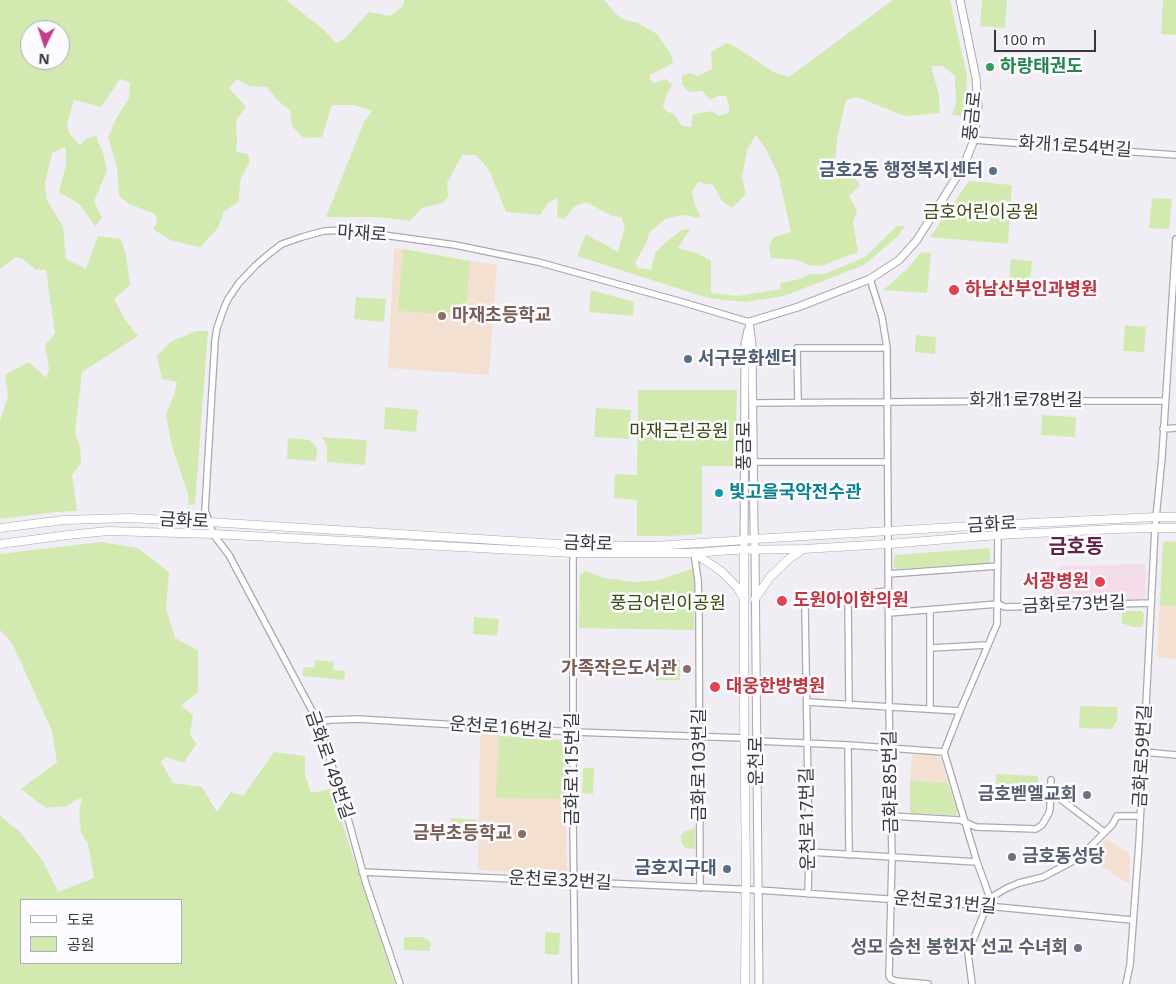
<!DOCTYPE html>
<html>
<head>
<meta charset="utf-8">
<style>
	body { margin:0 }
	#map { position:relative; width:1176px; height:984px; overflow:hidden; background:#f0edf5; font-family:"Noto Sans","Noto Sans KR",sans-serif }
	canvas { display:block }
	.legend { position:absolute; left:20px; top:899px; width:162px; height:65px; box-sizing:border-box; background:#fcfbff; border:1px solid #aeadb1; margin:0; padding:6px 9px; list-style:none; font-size:15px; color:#39383b }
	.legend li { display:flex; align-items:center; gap:10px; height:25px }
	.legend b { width:25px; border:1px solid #aeadb1 }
	.north { position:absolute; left:20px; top:20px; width:50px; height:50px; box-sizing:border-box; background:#fcfbff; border:1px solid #aeadb1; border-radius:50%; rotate:184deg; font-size:14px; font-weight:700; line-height:20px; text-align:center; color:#39383b }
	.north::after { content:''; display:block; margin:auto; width:18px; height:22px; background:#c24088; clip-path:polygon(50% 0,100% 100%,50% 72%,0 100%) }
	.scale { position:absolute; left:994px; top:30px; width:102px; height:22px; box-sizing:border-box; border:2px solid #39383b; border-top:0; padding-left:6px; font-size:15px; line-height:18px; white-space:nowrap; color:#39383b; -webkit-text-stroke:4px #fcfbff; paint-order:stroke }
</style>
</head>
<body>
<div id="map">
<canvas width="1176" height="984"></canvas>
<ul class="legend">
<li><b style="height:6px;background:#fff"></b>도로</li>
<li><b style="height:14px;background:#d2eab0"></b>공원</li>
</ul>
<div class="north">N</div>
<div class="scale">100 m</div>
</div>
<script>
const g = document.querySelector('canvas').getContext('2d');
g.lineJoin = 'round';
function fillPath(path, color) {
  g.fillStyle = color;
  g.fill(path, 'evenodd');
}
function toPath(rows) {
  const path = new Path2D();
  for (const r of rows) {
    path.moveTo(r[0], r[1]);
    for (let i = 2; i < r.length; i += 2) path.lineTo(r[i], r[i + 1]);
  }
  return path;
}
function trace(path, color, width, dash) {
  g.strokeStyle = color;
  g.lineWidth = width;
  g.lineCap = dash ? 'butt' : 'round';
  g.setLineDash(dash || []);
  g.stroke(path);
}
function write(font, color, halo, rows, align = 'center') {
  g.font = font + ' "Noto Sans","Noto Sans KR",sans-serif';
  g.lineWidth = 5;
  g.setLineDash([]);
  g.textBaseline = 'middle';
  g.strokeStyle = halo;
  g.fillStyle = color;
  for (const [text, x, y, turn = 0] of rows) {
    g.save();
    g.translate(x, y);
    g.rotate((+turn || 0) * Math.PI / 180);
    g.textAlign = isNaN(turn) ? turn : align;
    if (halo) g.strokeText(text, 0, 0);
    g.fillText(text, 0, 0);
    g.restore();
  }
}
const education = toPath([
	[394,248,470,261,497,265,489,375,388,368],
	[1166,541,1176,542,1176,659,1157,657,1163,543],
	[480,734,560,740,565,745,567,871,561,875,478,870],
	[912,754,937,755,941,759,948,783,910,781],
	[1106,839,1130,854,1129,884,1087,857]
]);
const medical = toPath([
	[1146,564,1145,597,1142,599,1057,602,1054,595,1053,587,1054,576,1059,566]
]);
const green = toPath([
	[0,0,286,0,324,30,336,43,344,39,369,12,390,16,403,6,404,0,604,0,617,15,627,21,636,22,657,34,666,47,671,55,673,63,650,75,650,80,655,83,666,79,672,85,668,92,663,106,666,111,674,114,682,126,691,127,693,114,713,111,718,116,729,113,729,105,726,96,719,96,710,100,702,91,689,92,682,85,682,75,690,73,698,76,712,69,711,52,726,43,738,48,773,72,789,77,893,0,950,0,967,76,965,116,952,115,956,103,955,76,942,66,931,66,939,95,940,113,905,116,857,97,846,100,837,139,835,163,843,177,852,174,860,185,849,196,857,210,853,222,858,252,821,266,808,265,798,260,771,258,769,245,774,237,791,232,778,174,767,151,756,135,747,150,742,177,746,194,732,208,722,201,713,185,698,182,692,192,694,203,701,218,683,215,665,219,649,233,646,244,635,262,638,268,651,270,655,253,666,242,682,230,690,229,678,248,697,253,711,261,711,293,738,296,781,289,780,283,800,279,810,274,824,274,865,257,897,226,905,226,898,236,864,265,784,296,745,302,708,298,577,256,586,234,618,252,621,240,625,229,621,217,612,216,586,202,574,207,564,219,557,217,558,198,548,203,540,215,506,212,489,170,476,155,462,155,447,183,448,197,443,203,422,208,410,221,377,217,326,217,364,122,372,111,354,105,332,105,322,137,304,138,292,126,290,110,277,100,267,87,249,86,237,79,229,88,246,107,236,120,237,138,236,152,248,154,250,161,240,181,239,202,224,211,218,228,200,247,172,241,153,229,157,222,155,214,129,204,119,196,117,168,108,137,116,119,129,98,130,82,120,79,101,107,74,100,67,124,69,133,80,145,86,139,96,136,104,156,107,171,94,201,102,218,95,226,79,204,59,192,66,165,66,147,52,153,45,183,47,200,63,227,66,259,86,269,98,236,121,239,126,255,130,285,114,299,126,321,138,336,82,372,75,434,80,447,81,463,72,475,77,511,56,512,0,519,0,421,8,396,5,375,29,362,46,378,49,369,45,345,55,333,46,270,35,269,23,259,16,257,0,269],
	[30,30,60,30,60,60,30,60],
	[982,0,1007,0,1005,28,980,26],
	[1163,0,1176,0,1176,35,1161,34],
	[969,181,1012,185,1008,244,930,237],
	[1152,198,1172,199,1169,229,1149,228],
	[403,249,470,261,466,311,462,315,398,311],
	[921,252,931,253,927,293,883,290,893,282,910,266],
	[1011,259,1032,261,1030,286,1009,284],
	[591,290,634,302,633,316,589,312],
	[356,297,386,299,384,322,354,319],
	[1125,325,1146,327,1144,352,1123,351],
	[196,331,208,331,195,504,188,505,189,497,171,443,166,414,174,395,177,382,162,379,157,356,170,342],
	[916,335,936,337,935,354,915,352],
	[638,390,737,390,735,466,702,466,702,534,671,536,637,536,637,500,614,498,615,474,637,475],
	[385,407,418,410,416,432,384,429],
	[596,408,631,410,629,439,594,437],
	[1042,415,1076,417,1075,437,1041,435],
	[321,437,367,440,365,465,327,462,327,449,326,443],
	[288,438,310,440,317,448,316,461,287,459],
	[1166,541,1176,542,1176,606,1160,605,1163,543],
	[101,542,138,548,169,572,166,609,175,638,198,650,198,692,181,706,193,715,190,734,196,744,184,763,166,757,161,762,173,783,202,787,217,812,231,792,243,796,274,752,305,756,305,775,311,793,331,789,395,984,0,984,0,816,19,831,43,861,58,892,94,878,88,844,81,832,79,813,82,797,66,806,46,808,21,789,57,762,52,731,12,643,0,630,0,554],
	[21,900,181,900,181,963,21,963],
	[988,548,990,550,990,561,988,563,896,569,893,566,895,555],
	[691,569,694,571,694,630,579,628,580,575,585,571,605,578,634,582,659,580],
	[1122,611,1142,611,1144,614,1143,627,1132,627,1122,623],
	[474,617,499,619,497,636,473,634],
	[656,659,680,660,680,680,656,680],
	[315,660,334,662,333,670,345,671,344,680,303,676,303,667,314,668],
	[1080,706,1118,707,1117,720,1112,729,1079,728],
	[499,736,560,740,565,745,565,799,496,798],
	[583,768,594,768,593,794,582,793],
	[996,774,1038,776,1038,789,1003,787,1003,784,996,784],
	[910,781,948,783,958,812,955,815,910,813],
	[451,818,477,820,476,838,450,836],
	[695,828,695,849,685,848,681,842,681,835,685,831],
	[545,932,560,933,559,955,545,954],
	[404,937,423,937,431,942,430,951,404,950]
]);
const minor = toPath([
	[974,140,1176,155],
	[870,279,882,317,887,348,889,707,892,857,889,976,891,979,896,981,928,984],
	[798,402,797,348,887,348],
	[752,403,1022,401,1165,401],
	[1163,429,1176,428],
	[753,462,887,462],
	[573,553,573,820,575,984],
	[694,553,698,580,699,613,700,888],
	[888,574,998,566],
	[848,595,849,705],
	[930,610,930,709],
	[889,613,998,604,1005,607,1151,603],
	[930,648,987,645],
	[807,702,960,711],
	[318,722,330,720,358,719,574,732,744,738],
	[757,741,848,745,944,752],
	[848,745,849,855],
	[1144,752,1176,755],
	[1051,792,1104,832],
	[891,816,960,820,976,827,1036,829,1042,825,1049,813,1050,809,1051,780],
	[809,852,977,862],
	[362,872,758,890,987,906,1132,920],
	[808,894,809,852,805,607,806,602,809,599,888,591],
	[990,898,977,862,944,752,960,711,997,624,998,535],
	[400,984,366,884,344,804,323,737,318,722,229,555,213,534,205,510,215,340,217,328,224,308,228,299,239,283,255,266,270,253,282,244,302,237,324,231,348,230,455,245,538,262,682,302,749,322],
	[972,984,968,953,990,898,1007,888,1019,883,1043,877,1075,860,1088,849,1112,825,1117,816,1140,816],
	[1126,984,1130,965,1139,843,1155,528,1162,457,1176,239]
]);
const tertiary = toPath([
	[749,322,752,344,754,527,755,550,759,984],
	[749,322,798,307,870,279,899,260,917,240,964,165,974,140,978,107,976,78,960,0],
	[744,550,745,344,748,330]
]);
const secondary = toPath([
	[0,528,64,520,129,518,209,522,575,545,654,546,732,541,754,539,990,525,1156,517,1176,517],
	[0,544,68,535,108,531,213,534,573,553,694,553,732,550,803,549,888,544,998,535,1116,529,1155,528,1176,528],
	[744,550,744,713,746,870,745,984],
	[694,553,721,571,737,587,743,597],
	[755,599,770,577,789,559,803,549]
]);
const markers = [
	[990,67,5,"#2e9e5b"],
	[993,171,5,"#5c6f8a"],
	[954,290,6,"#e0444e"],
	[442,316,5,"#8d6e63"],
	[688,359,5,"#5c6f8a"],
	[719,493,5,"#0f9aa8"],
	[1100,582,6,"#e0444e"],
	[782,601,6,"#e0444e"],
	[687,669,5,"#8d6e63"],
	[715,687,6,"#e0444e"],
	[1087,795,5,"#6b7280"],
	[522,834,5,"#8d6e63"],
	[1012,857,5,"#6b7280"],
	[727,869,5,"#5c6f8a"],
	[1078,948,5,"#6b7280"]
];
const leisureNames = [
	["하랑태권도",1000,67]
];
const streetNames = [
	["풍금로",973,116,-84],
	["화개1로54번길",1075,147,4],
	["마재로",362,234,4],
	["화개1로78번길",1026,401],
	["풍금로",745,446,-90],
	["금화로",184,521,3],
	["금화로",992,525,-3],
	["금화로",588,544,2],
	["금화로73번길",1074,605,-2],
	["운천로16번길",501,728,4],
	["금화로59번길",1143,756,-87],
	["운천로",757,761,-90],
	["금화로149번길",329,765,71],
	["금화로103번길",700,765,-90],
	["금화로115번길",573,769,-90],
	["금화로85번길",891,782,-91],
	["운천로17번길",808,819,-91],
	["운천로32번길",560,881,3],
	["운천로31번길",945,903,5]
];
const serviceNames = [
	["금호2동 행정복지센터",983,171],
	["서구문화센터",698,359,"left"],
	["금호지구대",717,869]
];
const parkNames = [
	["금호어린이공원",981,213],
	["마재근린공원",679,432],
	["풍금어린이공원",668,604]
];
const healthNames = [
	["하남산부인과병원",965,290],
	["서광병원",1089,582,"right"],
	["도원아이한의원",793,601],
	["대웅한방병원",726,687]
];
const educationNames = [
	["마재초등학교",452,316,"left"],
	["가족작은도서관",677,669],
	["금부초등학교",512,834]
];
const cultureNames = [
	["빛고을국악전수관",729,493]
];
const worshipNames = [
	["금호벧엘교회",1077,795],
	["금호동성당",1022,857,"left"],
	["성모 승천 봉헌자 선교 수녀회",1068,948]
];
const quarterNames = [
	["금호동",1076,547]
];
fillPath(education, '#f4e0d1');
fillPath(medical, '#f4dde9');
fillPath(green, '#d2eab0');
trace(minor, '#aba8b0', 8);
trace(tertiary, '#aba8b0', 9);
trace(secondary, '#aba8b0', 9);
trace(minor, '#fff', 5.5);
trace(tertiary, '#fff', 7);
trace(secondary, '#fff', 8);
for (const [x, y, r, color] of markers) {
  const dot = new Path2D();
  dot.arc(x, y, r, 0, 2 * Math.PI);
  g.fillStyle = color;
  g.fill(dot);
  trace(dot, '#fcfbff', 2);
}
write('bold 18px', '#27864d', '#fcfbff', leisureNames, 'left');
write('18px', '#39383b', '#fcfbff', streetNames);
write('bold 18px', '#4e5e75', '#fcfbff', serviceNames, 'right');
write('18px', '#364b07', '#fcfbff', parkNames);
write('bold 18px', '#be3a42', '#fcfbff', healthNames, 'left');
write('bold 18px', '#785e54', '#fcfbff', educationNames, 'right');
write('bold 18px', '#0d838f', '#fcfbff', cultureNames, 'left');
write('bold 18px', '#5b616d', '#fcfbff', worshipNames, 'right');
write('bold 20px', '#612244', '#fcfbff', quarterNames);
</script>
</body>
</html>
